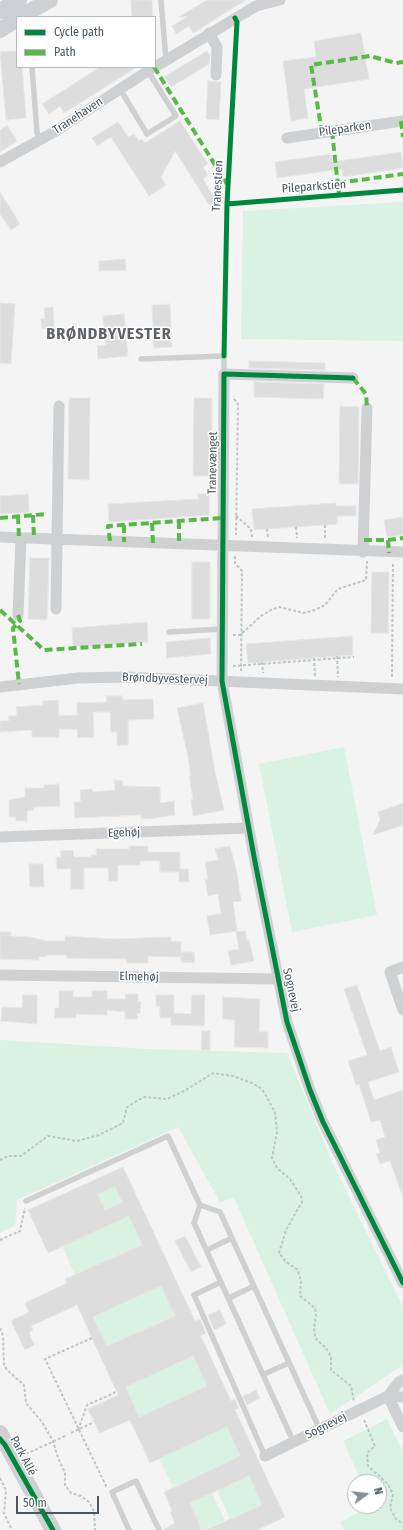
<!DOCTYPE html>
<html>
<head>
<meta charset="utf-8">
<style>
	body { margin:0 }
	#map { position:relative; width:403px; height:1530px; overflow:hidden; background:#f4f4f4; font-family:"Fira Sans Condensed",sans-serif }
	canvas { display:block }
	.legend { position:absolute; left:16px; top:16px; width:140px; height:52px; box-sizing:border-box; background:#fff; border:1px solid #b7bbc0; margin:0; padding:5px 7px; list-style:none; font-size:12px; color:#4a5661 }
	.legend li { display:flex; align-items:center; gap:8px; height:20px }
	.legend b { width:20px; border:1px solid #b7bbc0 }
	.north { position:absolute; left:347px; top:1474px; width:40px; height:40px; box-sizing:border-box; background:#fff; border:1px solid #b7bbc0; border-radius:50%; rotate:75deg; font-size:11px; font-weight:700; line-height:16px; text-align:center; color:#4a5661 }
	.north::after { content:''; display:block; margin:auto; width:14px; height:18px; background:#868d94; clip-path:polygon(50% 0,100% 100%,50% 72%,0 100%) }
	.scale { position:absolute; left:16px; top:1496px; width:83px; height:18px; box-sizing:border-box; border:2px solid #4a5661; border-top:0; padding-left:5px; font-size:12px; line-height:14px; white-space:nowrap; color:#4a5661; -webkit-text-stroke:3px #fff; paint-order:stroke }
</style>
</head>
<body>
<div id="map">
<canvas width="403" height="1530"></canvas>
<ul class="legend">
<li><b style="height:5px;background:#00873e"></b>Cycle path</li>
<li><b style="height:5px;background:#58b947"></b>Path</li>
</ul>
<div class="north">N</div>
<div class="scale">50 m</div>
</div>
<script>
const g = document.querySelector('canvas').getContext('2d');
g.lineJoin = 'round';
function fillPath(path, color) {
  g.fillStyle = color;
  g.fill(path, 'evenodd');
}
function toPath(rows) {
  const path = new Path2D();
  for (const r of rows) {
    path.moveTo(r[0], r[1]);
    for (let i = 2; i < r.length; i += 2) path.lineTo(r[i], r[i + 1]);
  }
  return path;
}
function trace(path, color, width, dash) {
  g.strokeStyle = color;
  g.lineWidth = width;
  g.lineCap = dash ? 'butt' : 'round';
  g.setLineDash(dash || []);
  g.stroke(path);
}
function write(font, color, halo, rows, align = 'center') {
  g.font = font + ' "Fira Sans Condensed",sans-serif';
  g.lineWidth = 3;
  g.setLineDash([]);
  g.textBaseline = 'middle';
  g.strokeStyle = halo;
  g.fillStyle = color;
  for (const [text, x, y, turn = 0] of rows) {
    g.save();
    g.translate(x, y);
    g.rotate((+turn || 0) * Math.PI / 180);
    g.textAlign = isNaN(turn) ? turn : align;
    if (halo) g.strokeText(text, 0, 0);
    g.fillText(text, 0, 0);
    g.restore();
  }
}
const green = toPath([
	[403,202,403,341,241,339,243,211],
	[344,747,377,915,292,932,259,764],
	[0,1040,147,1049,287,1053,333,1164,403,1307,403,1365,330,1414,234,1198,220,1202,178,1127,17,1200,15,1226,0,1233],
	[115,1187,122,1202,105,1210,98,1194],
	[129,1216,142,1245,75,1275,62,1246],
	[161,1286,175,1316,107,1346,93,1317],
	[193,1356,207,1386,139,1417,126,1387],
	[387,1419,403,1451,403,1530,344,1530,340,1522,372,1506,379,1506,379,1482,362,1482,343,1441],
	[227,1427,240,1456,173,1487,159,1459],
	[249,1476,262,1505,230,1519,217,1490],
	[212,1493,225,1521,202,1530,190,1503]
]);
const building = toPath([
	[131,0,152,0,153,17,132,17,131,0],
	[207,0,246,0,193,33,189,26,176,34,172,26,187,17,179,17,207,0],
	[361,33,369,79,304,89,308,118,291,121,283,61,316,57,314,41,361,33],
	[17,51,17,67,22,67,26,118,6,120,0,52,17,51],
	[207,51,210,57,209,64,171,87,164,77,207,51],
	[100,67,137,67,64,113,60,106,49,114,42,104,100,67],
	[208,81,221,82,219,120,206,119,208,81],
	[180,121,208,164,203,167,208,175,203,179,217,202,210,206,175,151,161,177,166,185,149,196,111,137,97,146,92,138,118,122,128,137,134,134,139,141,142,139,145,143,180,121],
	[7,125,17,141,0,152,0,130,7,125],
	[401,152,403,168,343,177,342,169,277,178,275,162,331,154,332,162,401,152],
	[0,192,20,224,11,230,0,214,0,192],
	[125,259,126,270,99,271,99,261,125,259],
	[0,303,15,304,11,364,0,363,0,303],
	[170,304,172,347,154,348,152,305,170,304],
	[53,307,54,328,42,329,41,319,45,319,44,308,53,307],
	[124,314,128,356,98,359,97,346,106,345,103,316,124,314],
	[249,361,325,363,325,370,249,368,249,361],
	[254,382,324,384,323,399,254,397,254,382],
	[69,398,90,398,89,480,68,479,69,398],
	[194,398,212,398,212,476,193,476,194,398],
	[340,406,359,407,358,484,339,484,340,406],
	[28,494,29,512,0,514,0,496,28,494],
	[198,494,209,494,209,515,109,522,108,504,198,499,198,494],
	[336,503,336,506,356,506,356,516,337,516,337,524,254,530,252,509,336,503],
	[403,517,403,535,387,537,384,520,403,517],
	[30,558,49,558,47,620,28,619,30,558],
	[192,562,210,562,210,619,192,619,192,562],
	[372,572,389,572,388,633,371,633,372,572],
	[147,622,148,642,73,647,72,628,147,622],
	[352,636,353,655,248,663,246,644,352,636],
	[210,638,211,654,167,658,166,642,210,638],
	[106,696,123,696,123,700,153,699,154,719,128,720,128,745,117,745,117,732,111,732,110,712,93,712,94,737,78,738,77,729,59,729,59,737,32,737,32,730,0,732,0,721,9,721,8,716,17,716,16,707,43,705,43,701,58,700,59,716,77,715,77,703,107,702,106,696],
	[203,703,215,772,224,810,193,816,191,800,193,799,189,776,191,776,188,757,177,708,203,703],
	[114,780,123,781,123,786,160,787,160,803,174,801,175,815,155,818,141,819,141,815,75,818,74,802,81,802,80,790,92,789,93,792,115,790,114,780],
	[59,784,60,806,33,807,33,810,27,811,27,821,16,821,16,817,9,817,9,800,25,797,25,788,44,788,44,785,59,784],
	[403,803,403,825,373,835,380,820,378,812,403,803],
	[129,846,148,846,148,852,180,852,180,869,188,869,189,882,179,882,179,872,160,872,160,861,140,861,140,865,118,865,118,881,109,881,108,868,84,868,84,889,71,889,71,869,57,869,56,857,61,857,60,851,73,850,74,857,91,857,91,855,97,855,96,849,129,849,129,846],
	[230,846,237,873,241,901,233,902,237,931,210,935,207,916,221,914,218,894,208,896,205,879,208,880,205,862,218,860,215,849,230,846],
	[29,864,43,864,44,887,30,887,29,864],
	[245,931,247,941,249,940,254,961,231,965,228,951,239,949,236,932,245,931],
	[0,932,11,932,11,936,30,937,47,941,65,941,65,936,113,939,171,937,171,941,181,942,181,957,148,956,148,963,127,963,127,959,67,958,67,955,46,955,46,957,39,956,39,960,0,959,0,932],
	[181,952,194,952,195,963,181,962,181,952],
	[357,985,380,1051,391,1047,399,1072,368,1082,374,1100,403,1090,403,1195,402,1195,390,1161,380,1164,376,1154,380,1153,376,1140,385,1137,380,1120,371,1122,359,1084,356,1085,348,1061,367,1055,344,989,357,985],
	[59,991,73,991,73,997,92,997,92,991,107,991,107,999,126,999,125,994,138,994,138,1002,141,1002,140,1013,137,1013,138,1019,125,1019,125,1012,107,1010,107,1015,76,1014,76,1018,55,1018,55,1008,59,1008,59,991],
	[23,995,37,995,37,1024,1,1021,2,1007,22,1008,23,995],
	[156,995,174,995,174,1013,191,1014,192,995,205,995,204,1026,171,1025,171,1018,160,1018,160,1006,156,1006,156,995],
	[223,997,260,999,259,1032,268,1032,268,1048,234,1047,235,1020,223,1019,223,997],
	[202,1031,210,1031,210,1050,201,1050,202,1031],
	[123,1167,195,1321,200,1319,206,1333,201,1336,231,1401,235,1399,239,1408,235,1410,285,1517,257,1530,205,1530,262,1505,249,1476,190,1503,202,1530,163,1530,175,1523,170,1512,172,1511,164,1492,240,1456,227,1427,150,1463,130,1420,100,1433,95,1424,88,1409,118,1395,77,1305,31,1326,33,1330,29,1332,34,1345,25,1350,11,1321,29,1312,25,1303,67,1283,65,1279,142,1245,129,1216,48,1253,28,1210,123,1167],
	[115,1187,122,1202,105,1210,98,1194,115,1187],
	[161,1286,175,1316,107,1346,93,1317,161,1286],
	[193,1356,207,1386,139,1417,126,1387,193,1356],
	[185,1236,201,1267,191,1272,175,1241,185,1236],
	[220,1310,226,1324,214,1330,208,1315,220,1310],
	[256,1390,260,1398,247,1405,243,1396,256,1390]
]);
const path = toPath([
	[234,399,238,404,236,535],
	[236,516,251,529,252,537],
	[325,525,325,540],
	[296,527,297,538],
	[267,529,268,537],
	[235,556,235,563,242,571,241,671],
	[233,635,240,635,261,616,271,610,279,607,304,613,315,610,325,605,338,589,366,580,367,561],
	[337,656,338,677],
	[314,658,315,676],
	[262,662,263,673],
	[233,666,354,657],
	[392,677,393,562],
	[0,1160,8,1156,21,1156,48,1136,77,1141,99,1135,123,1123,127,1107,144,1097,167,1099,186,1090,213,1073,233,1076,252,1083,262,1089,275,1112,277,1132,272,1158,277,1168,290,1179,301,1196,302,1202,286,1230,279,1253,286,1262,298,1270,301,1281,300,1296,315,1308,316,1316,314,1328,315,1338,326,1348,331,1357,331,1370,351,1386,354,1402],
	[0,1240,20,1231,25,1208],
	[0,1328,3,1336,4,1365,7,1370,24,1385,26,1403,42,1422,53,1441,58,1458,65,1473,65,1485,71,1493,81,1496,89,1502,94,1511,95,1530],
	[92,1338,45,1359,107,1488],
	[364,1420,375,1446,367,1453,368,1466,388,1484,393,1494,390,1508,396,1519,403,1524],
	[78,1430,87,1405,114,1393,116,1390],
	[71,1433,92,1423],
	[26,1454,65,1436],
	[0,1478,6,1490,4,1513,12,1530]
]);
const lane = toPath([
	[161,0,166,60],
	[32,67,37,133,40,140],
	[120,89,147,134,176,116,148,71],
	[141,359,224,356,224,374],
	[169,632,222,629],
	[26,1201,168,1136,200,1205],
	[207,1250,232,1238],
	[221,1282,194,1295,265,1456],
	[229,1298,254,1286],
	[264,1374,289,1363],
	[294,1443,194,1223,200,1205,220,1212,320,1430],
	[129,1530,112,1492,136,1481,159,1530]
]);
const street = toPath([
	[209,33,217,47,216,75],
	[155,67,256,6,280,0],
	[287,138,403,121],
	[0,162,54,132,154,67],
	[353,378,224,374,222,681,255,862,287,1022,310,1090,323,1122,403,1283],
	[0,537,403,552],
	[363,552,367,408],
	[56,609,59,406],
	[18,615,21,538],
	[0,687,78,678,125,677,403,689],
	[0,837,248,828],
	[403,967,390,972,403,1010],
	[0,975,278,979],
	[388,1396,403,1427],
	[388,1396,399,1382,403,1380],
	[265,1456,388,1396,403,1397]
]);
const secondary = toPath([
	[0,11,19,0],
	[20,17,50,0],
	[0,30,17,19],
	[0,1433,53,1530]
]);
const quiet = toPath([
	[154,67,227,184],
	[401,121,403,137],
	[332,131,339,195],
	[322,133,311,65,370,56,396,63,403,62],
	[338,183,403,174],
	[353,378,366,394,367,408],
	[33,515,34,538],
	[18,516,19,538],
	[0,518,46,514],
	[179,521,179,545],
	[152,523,153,543],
	[124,525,124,542],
	[364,540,388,540,403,538],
	[388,540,389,553],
	[110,541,108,526,222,518],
	[0,610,44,650,142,644],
	[18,615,20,621,13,628,19,684]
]);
const cycleway = toPath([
	[227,204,403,190],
	[224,356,227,204,237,22,235,18],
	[353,378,224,374,222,681,255,862,287,1022,310,1090,323,1122,403,1283],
	[0,1439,5,1445,53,1530]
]);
const streetNames = [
	["Tranehaven",78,116,-33],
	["Pileparken",345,129,-8],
	["Tranestien",218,186,-87],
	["Pileparkstien",314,187,-4],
	["Tranevænget",213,463,-89],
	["Brøndbyvestervej",165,679,2],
	["Egehøj",124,833,-2],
	["Elmehøj",139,977,1],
	["Sognevej",291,990,78],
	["Sognevej",326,1426,-27],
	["Park Allé",23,1456,62]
];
const districtNames = [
	["BRØNDBYVESTER",109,335]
];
fillPath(green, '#d9f2e3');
fillPath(building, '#ddddde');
trace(building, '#e5e6e7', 1);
trace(path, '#bcc7c4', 2, [3, 2]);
trace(lane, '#ced0d2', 5.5);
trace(street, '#ced0d2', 11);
trace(secondary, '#ced0d4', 16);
trace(quiet, '#58b947', 4, [8, 4]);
trace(cycleway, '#00873e', 5);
write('12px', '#4a5661', '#fff', streetNames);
g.letterSpacing = '1px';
write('bold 16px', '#5f6368', '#fff', districtNames);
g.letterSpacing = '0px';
</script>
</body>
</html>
